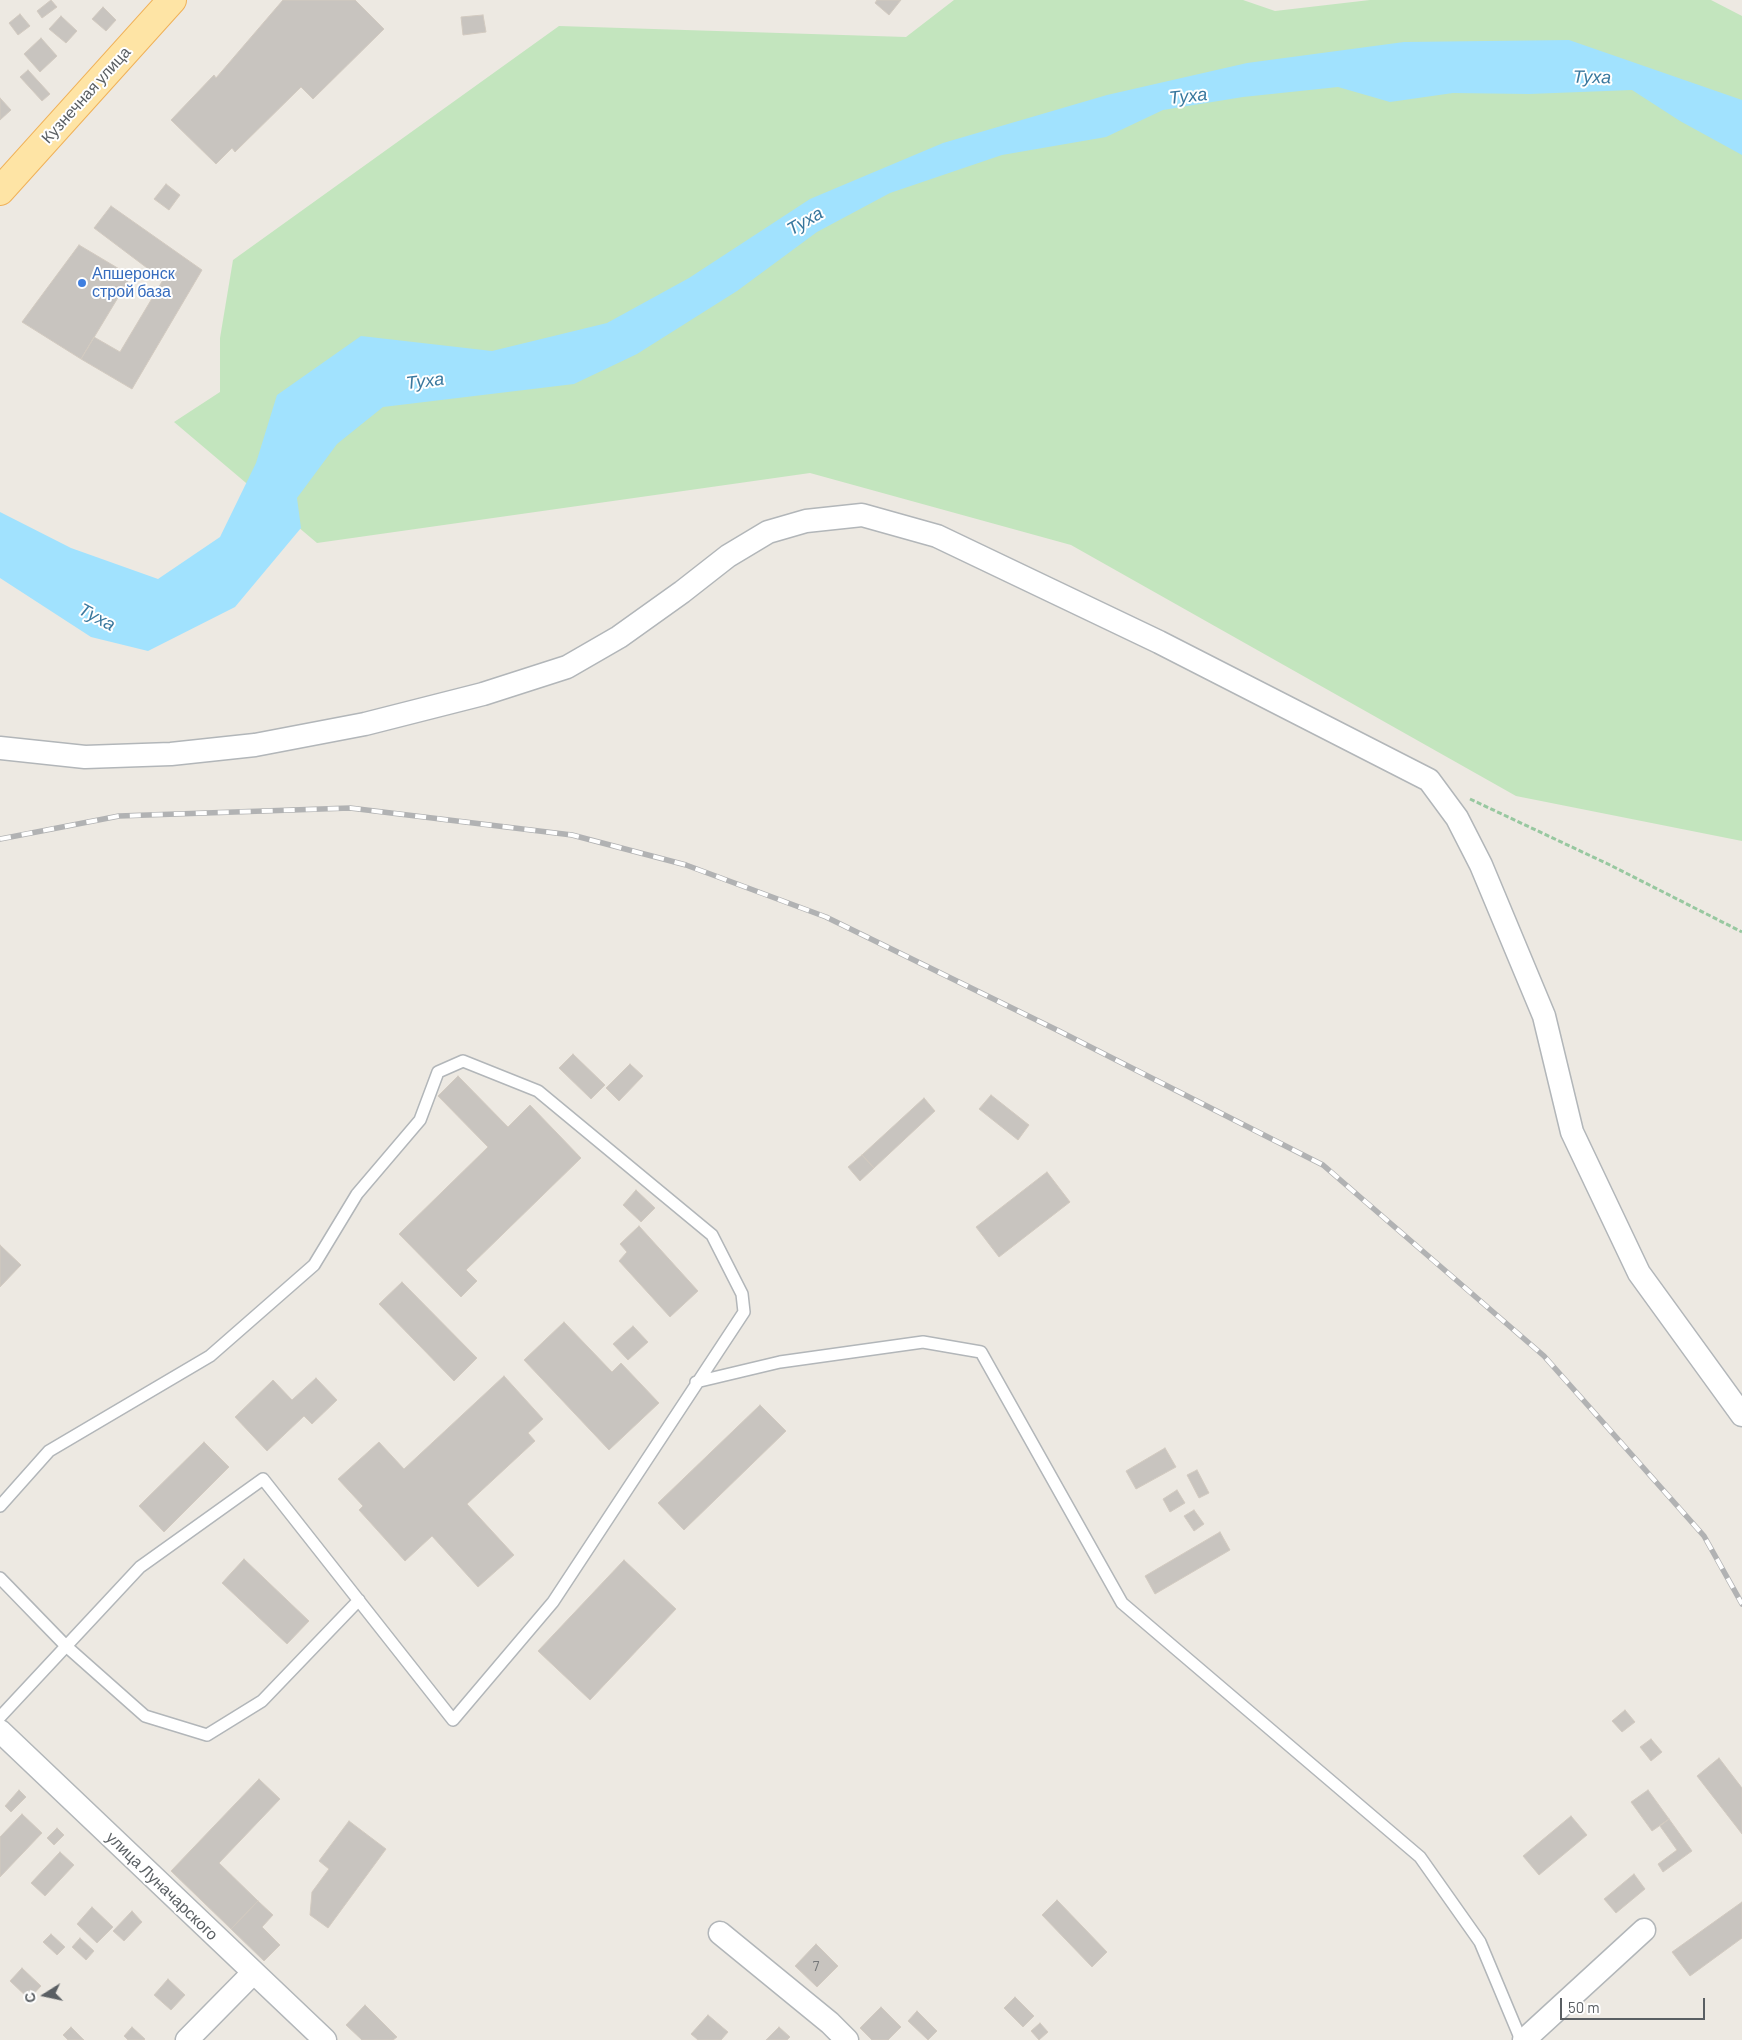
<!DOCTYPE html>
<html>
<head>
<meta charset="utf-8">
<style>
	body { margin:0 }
	#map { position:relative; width:1742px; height:2040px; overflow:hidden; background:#ede9e2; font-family:Barlow,sans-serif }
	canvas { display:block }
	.north { position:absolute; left:20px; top:1970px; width:50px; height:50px; -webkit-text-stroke:4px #fff; paint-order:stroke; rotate:260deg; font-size:14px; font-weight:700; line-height:20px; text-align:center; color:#5a5f63 }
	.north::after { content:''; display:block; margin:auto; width:18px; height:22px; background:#5a5f63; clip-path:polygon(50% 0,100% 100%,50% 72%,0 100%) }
	.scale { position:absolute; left:1560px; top:1998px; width:145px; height:22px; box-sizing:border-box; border:2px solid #5a5f63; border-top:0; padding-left:6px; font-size:15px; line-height:18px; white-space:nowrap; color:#5a5f63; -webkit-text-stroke:4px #fff; paint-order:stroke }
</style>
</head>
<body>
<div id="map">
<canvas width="1742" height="2040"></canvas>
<div class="north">С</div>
<div class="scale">50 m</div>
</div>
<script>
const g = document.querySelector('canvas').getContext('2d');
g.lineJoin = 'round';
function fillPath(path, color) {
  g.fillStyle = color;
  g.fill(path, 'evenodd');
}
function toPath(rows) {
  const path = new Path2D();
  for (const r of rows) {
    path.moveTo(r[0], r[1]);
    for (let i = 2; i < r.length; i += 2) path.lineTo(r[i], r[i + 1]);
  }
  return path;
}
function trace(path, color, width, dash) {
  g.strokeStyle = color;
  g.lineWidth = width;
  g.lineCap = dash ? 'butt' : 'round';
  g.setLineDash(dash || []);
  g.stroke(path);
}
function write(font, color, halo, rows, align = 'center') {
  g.font = font + ' Barlow,sans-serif';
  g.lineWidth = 4;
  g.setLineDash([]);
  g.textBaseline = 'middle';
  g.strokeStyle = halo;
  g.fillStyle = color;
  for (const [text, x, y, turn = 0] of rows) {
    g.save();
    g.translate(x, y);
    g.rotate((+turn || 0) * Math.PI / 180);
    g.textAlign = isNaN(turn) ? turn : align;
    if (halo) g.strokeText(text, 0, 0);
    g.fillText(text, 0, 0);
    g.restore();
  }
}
const green = toPath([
	[954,0,1243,0,1275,11,1370,0,1711,0,1742,16,1742,841,1516,796,1071,545,810,473,317,543,174,422,220,392,220,338,233,260,559,26,906,37]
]);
const water = toPath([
	[1569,40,1742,100,1742,155,1680,121,1632,90,1529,94,1453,93,1390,102,1338,87,1243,97,1163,110,1106,137,1002,155,890,193,817,232,737,291,637,354,574,384,383,407,337,444,297,498,301,528,235,607,148,651,91,637,0,578,0,512,71,548,158,579,220,537,256,463,277,395,361,336,492,351,607,323,689,278,810,199,943,143,1107,95,1247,63,1404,42]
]);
const building = toPath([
	[51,0,57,7,42,18,37,11,51,0],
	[283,0,355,0,384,29,313,99,301,87,235,152,232,148,216,164,171,120,214,75,216,78,283,0],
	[877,0,901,0,889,15,875,3,877,0],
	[103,7,116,20,106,31,92,19,103,7],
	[20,14,30,26,18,35,9,23,20,14],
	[483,15,486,32,463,35,461,17,483,15],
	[61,16,77,31,66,43,49,29,61,16],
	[41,38,57,56,40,72,24,54,41,38],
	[28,70,50,94,42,101,20,77,28,70],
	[0,98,11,110,0,120,0,98],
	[166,184,180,195,169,210,154,199,166,184],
	[111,206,202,270,132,389,81,359,94,337,120,352,163,280,94,228,111,206],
	[79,245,131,276,81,359,22,322,79,245],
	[573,1054,605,1085,591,1099,559,1068,573,1054],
	[630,1064,643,1076,619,1101,606,1088,630,1064],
	[458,1076,508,1127,530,1105,581,1158,466,1270,477,1281,461,1297,399,1234,488,1147,438,1096,458,1076],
	[991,1095,1029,1125,1018,1140,979,1109,991,1095],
	[924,1098,935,1111,874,1168,862,1155,924,1098],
	[862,1155,874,1168,860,1181,848,1167,862,1155],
	[1047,1172,1070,1202,999,1257,976,1227,1047,1172],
	[636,1190,655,1208,641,1222,623,1205,636,1190],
	[639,1226,698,1291,670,1317,619,1261,627,1252,620,1244,639,1226],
	[0,1245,21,1265,0,1287,0,1245],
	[402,1282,477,1358,454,1381,379,1304,402,1282],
	[564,1322,612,1372,621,1363,659,1403,609,1450,524,1360,564,1322],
	[633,1326,648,1342,628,1360,613,1344,633,1326],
	[504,1376,543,1419,528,1433,535,1441,467,1504,514,1555,478,1587,432,1536,405,1561,359,1510,363,1506,338,1479,379,1442,404,1469,504,1376],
	[316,1378,337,1400,312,1424,304,1416,267,1451,235,1417,273,1380,292,1400,316,1378],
	[760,1405,786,1431,684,1530,658,1503,760,1405],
	[204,1442,229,1467,164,1532,139,1506,204,1442],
	[1165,1448,1176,1467,1136,1489,1126,1471,1165,1448],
	[1197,1470,1209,1493,1199,1498,1187,1475,1197,1470],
	[1177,1490,1185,1503,1170,1512,1163,1499,1177,1490],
	[1194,1510,1204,1524,1194,1531,1184,1516,1194,1510],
	[1220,1532,1230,1550,1155,1594,1145,1576,1220,1532],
	[244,1559,309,1621,287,1644,222,1583,244,1559],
	[624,1560,676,1609,590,1700,538,1651,624,1560],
	[1625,1710,1635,1722,1622,1732,1612,1721,1625,1710],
	[1651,1739,1662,1752,1651,1761,1640,1747,1651,1739],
	[1719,1758,1742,1788,1742,1834,1697,1776,1719,1758],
	[259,1779,280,1799,219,1863,258,1901,231,1929,171,1871,259,1779],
	[19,1790,26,1797,11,1812,5,1806,19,1790],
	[1648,1790,1669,1819,1652,1831,1631,1802,1648,1790],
	[22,1814,42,1833,0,1877,0,1837,22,1814],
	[1571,1816,1587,1835,1539,1875,1523,1856,1571,1816],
	[1669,1819,1692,1851,1663,1872,1658,1864,1677,1850,1660,1826,1669,1819],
	[349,1821,386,1849,328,1928,310,1915,312,1892,329,1869,319,1861,349,1821],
	[57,1828,64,1835,54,1845,47,1838,57,1828],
	[60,1852,74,1865,45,1896,31,1883,60,1852],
	[1634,1874,1645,1889,1616,1913,1604,1899,1634,1874],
	[1057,1900,1107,1952,1092,1967,1042,1915,1057,1900],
	[258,1901,273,1915,262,1927,280,1945,264,1961,231,1929,258,1901],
	[1742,1902,1742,1938,1690,1976,1672,1952,1742,1902],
	[92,1907,113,1927,97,1943,77,1924,92,1907],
	[132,1911,142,1922,124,1941,113,1931,132,1911],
	[51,1934,65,1947,57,1955,43,1942,51,1934],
	[80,1938,94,1951,86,1960,72,1947,80,1938],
	[816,1944,838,1966,817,1987,795,1966,816,1944],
	[22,1968,41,1986,29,1999,10,1981,22,1968],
	[168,1979,185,1995,171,2010,154,1995,168,1979],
	[1015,1997,1034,2016,1023,2027,1004,2008,1015,1997],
	[365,2005,397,2037,393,2040,362,2040,346,2025,365,2005],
	[881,2007,901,2027,888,2040,872,2040,860,2028,881,2007],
	[917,2011,937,2031,928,2040,908,2021,917,2011],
	[708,2015,728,2032,721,2040,698,2040,691,2034,708,2015],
	[1040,2023,1048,2032,1039,2040,1031,2031,1040,2023],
	[71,2027,84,2040,68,2040,63,2035,71,2027],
	[132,2027,145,2039,144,2040,128,2040,124,2036,132,2027],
	[779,2027,790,2037,787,2040,766,2040,779,2027]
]);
const path = toPath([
	[1470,799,1610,865,1742,932]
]);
const lane = toPath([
	[696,1382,780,1362,923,1342,981,1352,1122,1603,1420,1857,1480,1942,1521,2040],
	[0,1506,49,1451,210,1356,314,1265,357,1194,420,1120,438,1072,463,1061,538,1091,712,1235,742,1294,744,1312,553,1602,453,1720,263,1479,140,1567,0,1717],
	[0,1578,66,1646,145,1716,207,1735,262,1701,359,1600]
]);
const street = toPath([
	[0,748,85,757,171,754,255,745,365,724,483,694,567,667,619,637,682,592,728,556,768,532,806,521,862,515,937,536,1159,642,1429,780,1457,818,1481,865,1544,1016,1572,1132,1639,1273,1742,1415],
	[0,1731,325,2040],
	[720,1933,830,2023,847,2040],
	[187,2040,253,1973],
	[1524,2040,1644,1930]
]);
const primary = toPath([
	[0,191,172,0]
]);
const rail = toPath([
	[0,839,119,816,350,808,572,835,686,865,826,917,1059,1031,1323,1165,1544,1356,1704,1536,1742,1604]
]);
const markers = [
	[82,283,5,"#3f7fe0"]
];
const numberNames = [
	["7",816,1966]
];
const streetNames = [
	["Кузнечная улица",86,95,-48],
	["улица Луначарского",162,1886,44]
];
const shopNames = [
	["Апшеронск",92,274],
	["строй база",92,292]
];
const waterNames = [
	["Туха",1592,77,1],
	["Туха",1188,96,-6],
	["Туха",805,221,-30],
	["Туха",425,381,-7],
	["Туха",97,617,28]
];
fillPath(green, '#c3e5be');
fillPath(water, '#a1e2fe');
fillPath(building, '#c8c4bf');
trace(building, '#d2cac0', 1);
trace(lane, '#b2b6b9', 14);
trace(street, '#b2b6b9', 25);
trace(primary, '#f0b158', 30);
trace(path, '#98c8a0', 3, [5, 2.5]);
trace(lane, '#fff', 11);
trace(street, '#fff', 22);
trace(primary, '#fee4a5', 28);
trace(rail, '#b1b2b3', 5.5);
trace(rail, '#fff', 4, [11]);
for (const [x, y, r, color] of markers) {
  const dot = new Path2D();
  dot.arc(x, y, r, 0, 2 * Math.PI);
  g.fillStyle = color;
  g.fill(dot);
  trace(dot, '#fff', 2);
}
write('14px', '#76787a', null, numberNames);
write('16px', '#5a5f63', '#fff', streetNames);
write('16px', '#366cbe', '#fff', shopNames, 'left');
write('italic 18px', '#39789e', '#fff', waterNames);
</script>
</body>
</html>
